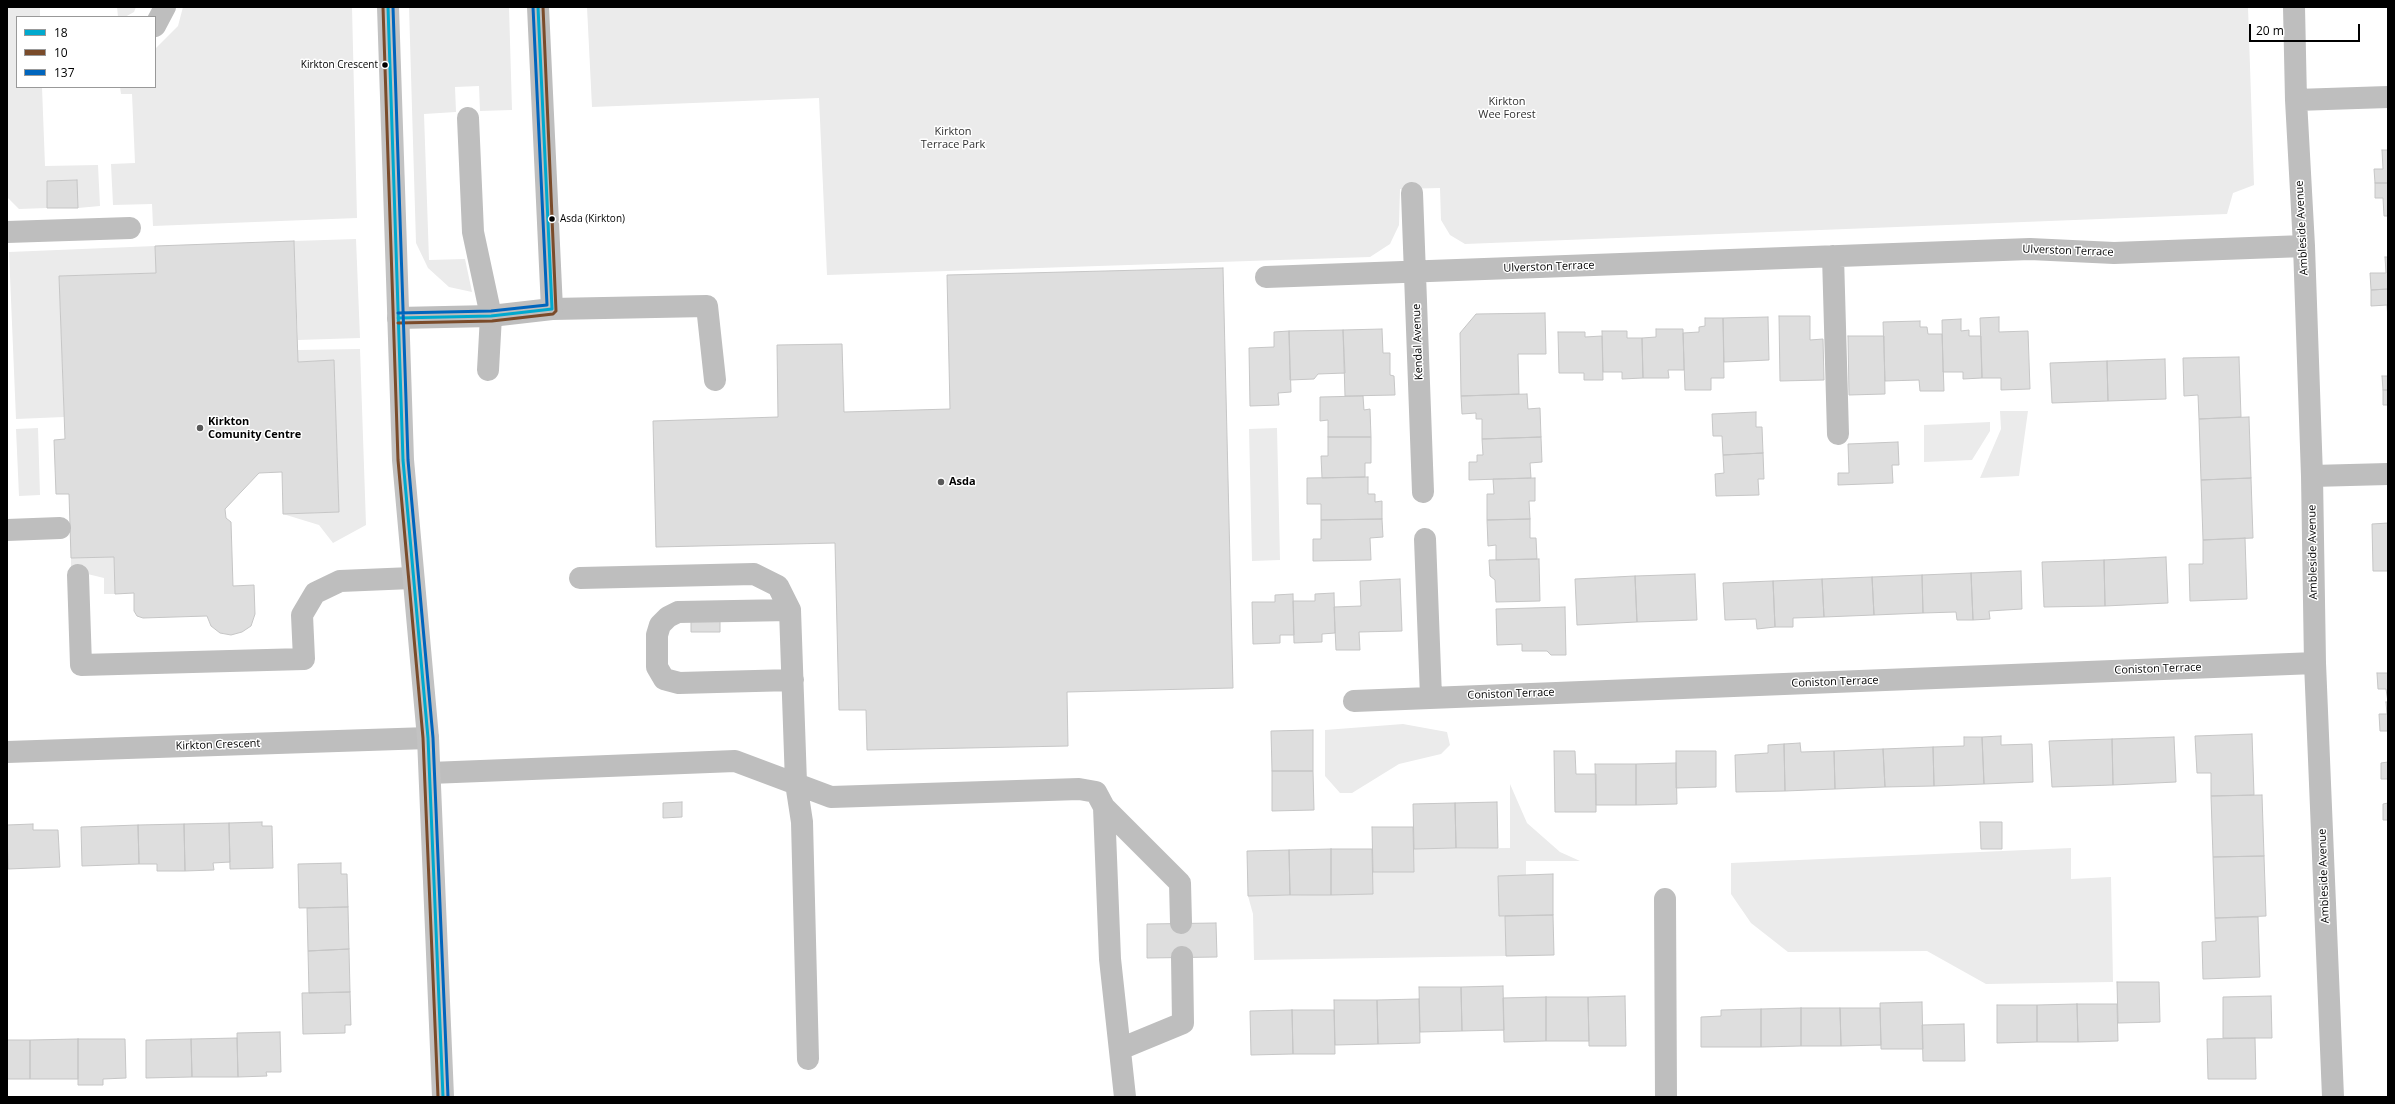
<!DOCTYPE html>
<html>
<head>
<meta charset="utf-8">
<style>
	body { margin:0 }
	#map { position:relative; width:2395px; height:1104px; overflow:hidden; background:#fff; font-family:"Open Sans",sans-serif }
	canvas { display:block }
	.frame { position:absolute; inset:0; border:8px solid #000; pointer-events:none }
	.legend { position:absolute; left:16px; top:16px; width:140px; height:72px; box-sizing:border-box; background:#fff; border:1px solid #999; margin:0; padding:5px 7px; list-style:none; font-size:12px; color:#000 }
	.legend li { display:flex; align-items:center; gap:8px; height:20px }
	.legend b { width:20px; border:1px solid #999 }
	.scale { position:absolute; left:2249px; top:24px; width:111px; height:18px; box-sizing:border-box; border:2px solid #000; border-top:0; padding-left:5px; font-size:12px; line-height:14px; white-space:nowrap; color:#000; -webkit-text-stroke:3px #fff; paint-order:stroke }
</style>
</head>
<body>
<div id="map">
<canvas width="2395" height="1104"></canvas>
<div class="frame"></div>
<ul class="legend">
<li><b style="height:5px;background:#00a9ce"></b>18</li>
<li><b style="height:5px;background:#7a4b2a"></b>10</li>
<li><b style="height:5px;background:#0065bd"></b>137</li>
</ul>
<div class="scale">20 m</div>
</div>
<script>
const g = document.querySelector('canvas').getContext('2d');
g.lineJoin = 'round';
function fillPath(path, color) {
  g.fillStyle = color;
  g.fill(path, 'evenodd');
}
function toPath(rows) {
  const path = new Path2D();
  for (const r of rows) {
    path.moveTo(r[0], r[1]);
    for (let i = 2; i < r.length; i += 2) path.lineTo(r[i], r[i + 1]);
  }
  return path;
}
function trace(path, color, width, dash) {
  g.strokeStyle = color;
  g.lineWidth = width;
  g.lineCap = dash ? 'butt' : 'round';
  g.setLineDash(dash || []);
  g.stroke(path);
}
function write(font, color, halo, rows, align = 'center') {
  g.font = font + ' "Open Sans",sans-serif';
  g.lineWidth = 3;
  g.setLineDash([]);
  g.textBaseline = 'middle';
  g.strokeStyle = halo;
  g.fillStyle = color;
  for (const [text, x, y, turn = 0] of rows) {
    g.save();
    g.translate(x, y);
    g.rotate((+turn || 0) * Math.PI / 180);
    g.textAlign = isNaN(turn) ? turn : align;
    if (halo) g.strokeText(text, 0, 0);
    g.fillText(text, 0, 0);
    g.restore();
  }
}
const green = toPath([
	[7,7,40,7,40,17,17,17,17,87,42,87,45,166,98,165,100,206,78,208,76,180,47,181,47,208,19,209,7,197],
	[117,7,136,7,134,12,125,17,118,17],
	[183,7,352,7,357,218,153,226,152,204,113,205,111,164,135,163,132,94,121,94,120,87,155,87,155,49,178,26],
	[409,7,509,7,512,110,480,111,479,86,455,87,456,112,424,114,429,260,465,259,472,292,449,287,428,268,416,243],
	[587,7,2248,7,2254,185,2233,193,2227,214,1465,244,1450,235,1441,220,1440,188,1400,189,1399,225,1390,244,1370,257,827,275,819,98,592,107],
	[356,239,360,338,298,340,294,241],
	[155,246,156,273,59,276,64,417,16,419,9,252],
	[360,349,366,525,333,543,319,525,283,514,339,512,334,361,298,362,298,350],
	[2000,411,2028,411,2019,476,1980,478,2001,429],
	[1990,422,1990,431,1972,460,1924,462,1924,425],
	[38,428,40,495,19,496,16,429],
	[1277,428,1280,560,1252,561,1249,429],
	[114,557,115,594,104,594,104,578,71,570,71,558],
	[1403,724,1447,732,1450,745,1441,754,1399,764,1352,793,1340,793,1325,776,1325,730],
	[1510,784,1527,823,1560,852,1580,861,1526,861,1526,876,1498,876,1499,916,1505,916,1506,956,1254,960,1253,914,1248,896,1373,894,1373,872,1414,872,1414,849,1510,848],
	[2071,848,2071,879,2111,877,2113,982,1986,984,1927,951,1788,952,1751,923,1731,894,1731,863]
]);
const building = toPath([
	[2382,150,2388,150,2388,183,2375,183,2374,169,2383,169,2382,150],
	[77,180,78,208,47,208,47,181,77,180],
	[2375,183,2388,183,2388,216,2384,216,2383,198,2375,198,2375,183],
	[294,241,298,362,334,360,339,512,283,514,282,472,259,473,225,509,226,518,231,522,233,586,254,585,255,614,251,626,242,632,231,635,220,633,211,626,207,616,143,618,137,616,134,611,134,593,115,594,114,557,71,558,69,494,56,494,54,440,65,439,59,276,156,273,155,246,294,241],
	[2385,257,2388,257,2388,289,2371,290,2370,273,2386,273,2385,257],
	[1223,268,1233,688,1067,692,1068,746,867,750,866,710,839,710,835,543,656,547,653,421,778,417,777,345,842,344,844,412,950,409,947,275,1223,268],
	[2388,289,2388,319,2387,305,2371,306,2371,290,2388,289],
	[1545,313,1546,354,1518,354,1519,394,1461,396,1460,333,1476,314,1545,313],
	[1779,316,1810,316,1810,340,1823,339,1824,380,1780,381,1779,316],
	[1768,317,1769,360,1724,362,1723,318,1768,317],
	[1999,317,1999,332,2028,331,2030,389,2001,390,2001,378,1982,378,1980,318,1999,317],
	[1705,318,1723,318,1724,378,1711,378,1711,390,1685,390,1683,333,1699,332,1699,327,1705,326,1705,318],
	[1961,319,1961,331,1969,330,1969,336,1981,336,1982,378,1963,379,1963,372,1943,372,1942,320,1961,319],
	[1920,321,1920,327,1927,327,1928,334,1942,334,1944,391,1920,391,1919,380,1885,381,1883,322,1920,321],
	[1382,329,1383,353,1390,353,1390,375,1394,376,1395,395,1345,396,1343,330,1382,329],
	[1656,329,1683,329,1684,370,1668,370,1669,378,1643,378,1642,338,1656,337,1656,329],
	[1343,330,1345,373,1318,374,1314,379,1290,380,1289,331,1343,330],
	[1289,331,1291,392,1278,393,1279,405,1250,406,1249,348,1274,347,1274,332,1289,331],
	[1602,331,1627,331,1627,338,1642,338,1643,378,1622,379,1622,372,1603,372,1602,331],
	[1558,332,1585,332,1585,337,1602,336,1603,380,1584,380,1584,373,1559,373,1558,332],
	[1848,336,1884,336,1885,394,1849,395,1848,336],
	[2239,357,2241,417,2199,419,2198,395,2184,396,2183,358,2239,357],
	[2165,359,2166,399,2108,401,2107,361,2165,359],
	[2107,361,2108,401,2052,403,2050,363,2107,361],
	[2382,376,2388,376,2388,390,2383,390,2382,376],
	[2383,390,2388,390,2388,405,2383,405,2383,390],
	[1527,394,1528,409,1540,408,1541,437,1482,439,1482,419,1476,419,1476,413,1462,414,1461,396,1527,394],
	[1363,396,1364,410,1370,409,1371,437,1328,437,1328,420,1320,421,1320,397,1363,396],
	[1756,412,1756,427,1762,427,1763,453,1723,455,1722,436,1713,436,1712,414,1756,412],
	[2249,417,2251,478,2201,480,2199,419,2249,417],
	[1328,437,1371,437,1371,463,1365,463,1365,477,1322,478,1321,456,1328,456,1328,437],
	[1541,437,1542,462,1530,463,1531,478,1469,480,1469,462,1477,462,1477,455,1483,455,1482,439,1541,437],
	[1898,442,1899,465,1892,465,1893,483,1838,485,1838,473,1849,473,1848,444,1898,442],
	[1763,453,1764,479,1758,479,1759,495,1716,496,1715,474,1724,473,1723,455,1763,453],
	[1368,477,1368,494,1375,494,1375,502,1382,501,1382,519,1321,520,1321,504,1307,504,1307,478,1368,477],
	[1535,478,1535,501,1529,501,1530,519,1487,520,1487,494,1494,494,1493,479,1535,478],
	[2251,478,2253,538,2203,540,2201,480,2251,478],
	[1382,519,1383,537,1370,538,1371,560,1313,561,1313,539,1321,539,1321,520,1382,519],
	[1530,519,1530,538,1536,538,1537,559,1496,560,1496,545,1488,546,1487,520,1530,519],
	[2388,523,2388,571,2373,571,2372,524,2388,523],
	[2245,538,2247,599,2190,601,2189,564,2203,564,2203,540,2245,538],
	[2166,557,2168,603,2105,606,2104,560,2166,557],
	[1539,559,1540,601,1496,602,1495,580,1490,576,1489,560,1539,559],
	[2104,560,2105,606,2044,607,2042,562,2104,560],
	[2021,571,2022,609,1989,611,1990,619,1973,620,1971,573,2021,571],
	[1971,573,1973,620,1957,620,1956,612,1923,613,1922,575,1971,573],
	[1695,574,1697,620,1637,622,1635,576,1695,574],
	[1922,575,1923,613,1874,615,1872,577,1922,575],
	[1635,576,1637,622,1577,625,1575,579,1635,576],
	[1872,577,1874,615,1824,617,1822,579,1872,577],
	[1400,579,1402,631,1359,632,1360,650,1336,650,1334,607,1361,606,1360,581,1400,579],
	[1822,579,1824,617,1793,618,1793,627,1775,627,1773,581,1822,579],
	[1773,581,1775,627,1757,629,1756,619,1725,620,1723,583,1773,581],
	[1334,593,1335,633,1322,634,1322,642,1294,643,1293,601,1315,601,1315,594,1334,593],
	[1293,594,1294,635,1280,635,1280,643,1253,644,1252,602,1275,602,1275,595,1293,594],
	[1565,607,1566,655,1551,655,1547,651,1522,651,1522,644,1497,645,1496,609,1565,607],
	[691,614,720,614,720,632,691,632,691,614],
	[2377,673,2388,673,2388,702,2386,689,2378,689,2377,673],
	[2386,702,2388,702,2388,731,2380,731,2379,714,2387,714,2386,702],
	[1313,730,1313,771,1272,771,1271,731,1313,730],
	[2252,734,2254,795,2211,796,2211,773,2197,773,2195,736,2252,734],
	[2001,736,2001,745,2032,744,2033,782,1984,784,1982,737,2001,736],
	[1964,737,1982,737,1984,784,1934,786,1933,747,1964,746,1964,737],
	[2174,737,2176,782,2113,785,2112,739,2174,737],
	[2112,739,2113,785,2052,787,2049,741,2112,739],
	[1800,743,1801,752,1834,751,1835,789,1785,791,1784,744,1800,743],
	[1784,744,1785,791,1736,792,1735,755,1768,753,1768,745,1784,744],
	[1933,747,1934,786,1885,787,1883,749,1933,747],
	[1883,749,1885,787,1835,789,1834,751,1883,749],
	[1554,751,1575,751,1576,774,1596,774,1596,812,1555,812,1554,751],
	[1676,751,1716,751,1716,787,1676,788,1676,751],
	[2388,762,2388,779,2381,779,2381,763,2388,762],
	[1676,763,1677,804,1636,805,1636,764,1676,763],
	[1595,764,1636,764,1636,805,1596,805,1595,764],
	[1272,771,1313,771,1314,810,1272,811,1272,771],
	[2262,795,2264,856,2213,857,2211,796,2262,795],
	[682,802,682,817,663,818,663,803,682,802],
	[1497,802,1498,848,1456,848,1455,803,1497,802],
	[1455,803,1456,848,1414,849,1413,804,1455,803],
	[2388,803,2388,820,2383,820,2383,804,2388,803],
	[262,822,262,826,272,826,273,868,230,869,229,823,262,822],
	[1980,822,2002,822,2002,849,1981,849,1980,822],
	[229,823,230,862,213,863,214,870,185,871,184,824,229,823],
	[33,824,33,830,58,830,60,867,8,869,7,825,33,824],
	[184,824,185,871,157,871,157,864,139,864,138,825,184,824],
	[138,825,139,864,82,866,81,827,138,825],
	[1372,827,1413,827,1414,872,1373,872,1372,827],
	[7,830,8,869,7,869,7,830],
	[1331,849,1372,849,1373,894,1331,895,1331,849],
	[1331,849,1331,895,1290,895,1289,850,1331,849],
	[1289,850,1290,895,1248,896,1247,851,1289,850],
	[2264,856,2266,916,2215,918,2213,857,2264,856],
	[341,863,341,874,347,874,348,907,299,908,298,864,341,863],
	[1553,874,1553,915,1499,916,1498,876,1553,874],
	[348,907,349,949,308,951,307,908,348,907],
	[1553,915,1554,955,1506,956,1505,916,1553,915],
	[2258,917,2260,977,2203,979,2202,942,2216,941,2215,918,2258,917],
	[1216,923,1217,957,1147,958,1147,924,1216,923],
	[349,949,350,992,309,993,308,951,349,949],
	[2117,982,2159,982,2160,1022,2118,1023,2117,982],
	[1503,986,1504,1030,1462,1031,1461,987,1503,986],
	[1419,987,1461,987,1462,1031,1420,1032,1419,987],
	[350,992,351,1025,345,1025,345,1033,303,1034,302,993,350,992],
	[1625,996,1626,1046,1589,1046,1588,997,1625,996],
	[2271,996,2272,1038,2223,1038,2223,997,2271,996],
	[1546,997,1546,1041,1504,1042,1503,998,1546,997],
	[1546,997,1588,997,1589,1041,1546,1041,1546,997],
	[1419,999,1420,1043,1378,1044,1377,1000,1419,999],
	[1334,1000,1377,1000,1378,1044,1335,1045,1334,1000],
	[1922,1002,1923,1049,1881,1049,1880,1003,1922,1002],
	[2077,1004,2117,1004,2118,1041,2078,1042,2077,1004],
	[2077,1004,2078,1042,2037,1042,2037,1005,2077,1004],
	[1997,1005,2037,1005,2037,1042,1997,1043,1997,1005],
	[1801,1008,1801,1046,1761,1047,1761,1009,1801,1008],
	[1801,1008,1840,1008,1841,1046,1801,1046,1801,1008],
	[1840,1008,1880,1008,1881,1045,1841,1046,1840,1008],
	[1761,1009,1761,1047,1701,1047,1701,1017,1721,1016,1721,1010,1761,1009],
	[1292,1010,1293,1054,1251,1055,1250,1011,1292,1010],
	[1292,1010,1334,1010,1335,1054,1293,1054,1292,1010],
	[1964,1024,1965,1061,1923,1061,1922,1025,1964,1024],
	[280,1032,281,1072,266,1072,267,1076,238,1077,237,1033,280,1032],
	[237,1038,238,1077,192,1077,191,1039,237,1038],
	[2255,1038,2256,1079,2208,1079,2207,1039,2255,1038],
	[78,1039,125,1039,126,1078,103,1079,103,1085,78,1085,78,1039],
	[78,1039,78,1079,30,1079,30,1040,78,1039],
	[191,1039,192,1077,146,1078,146,1040,191,1039],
	[7,1040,30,1040,30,1079,7,1079,7,1040]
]);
const lane = toPath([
	[155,26,165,7],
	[468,118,473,232,491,316,488,370],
	[7,232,130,228],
	[552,309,707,306,715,380],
	[7,530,60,528],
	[78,575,81,665,304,659,302,615,315,593,340,581,412,578],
	[580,578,754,574,778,586,790,610,796,783,802,822,808,1059],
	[790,610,678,612,668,617,660,625,657,635,657,667,664,679,679,683,793,680],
	[430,773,735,761,831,797,1079,789,1096,792,1104,807,1110,959,1125,1097],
	[1104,807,1180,883,1181,923],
	[1665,899,1666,1097],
	[1120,1049,1183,1023,1182,957]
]);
const street = toPath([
	[2294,7,2296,100,2304,246,2312,476,2315,663,2333,1097],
	[2296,100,2388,97],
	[1412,193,1423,492],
	[1833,256,1838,434],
	[1266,277,2030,249,2114,253,2304,246],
	[398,318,491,316,552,309,538,7],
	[2312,476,2388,474],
	[1425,539,1431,697],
	[1354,701,2315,663],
	[7,752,428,738]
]);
const secondary = toPath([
	[388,7,403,460,428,738,443,1097]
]);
const bus1 = toPath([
	[388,7,403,460,428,738,443,1097],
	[398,318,491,316,552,309,538,7]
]);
const bus2 = toPath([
	[383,7,398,460,423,738,438,1097],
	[398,323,492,321,553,314,556,311,543,7]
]);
const bus3 = toPath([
	[393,7,408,460,433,738,448,1097],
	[398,313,491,311,547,305,533,7]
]);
const markers = [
	[385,65,3.5,"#000"],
	[552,219,3.5,"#000"],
	[200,428,4,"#595959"],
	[941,482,4,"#595959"]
];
const busNames = [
	["Kirkton Crescent",378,65],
	["Asda (Kirkton)",560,219,"left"]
];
const parkNames = [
	["Kirkton",1507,102],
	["Wee Forest",1507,115],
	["Kirkton",953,132],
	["Terrace Park",953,145]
];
const streetNames = [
	["Ambleside Avenue",2302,228,-93],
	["Ulverston Terrace",2068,251,2],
	["Ulverston Terrace",1549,267,-2],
	["Kendal Avenue",1418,342,-92],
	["Ambleside Avenue",2313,552,-91],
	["Coniston Terrace",2158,669,-2],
	["Coniston Terrace",1835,682,-2],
	["Coniston Terrace",1511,694,-2],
	["Kirkton Crescent",218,745,-2],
	["Ambleside Avenue",2324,876,-92]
];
const poiNames = [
	["Kirkton",208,422],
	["Comunity Centre",208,435],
	["Asda",949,482]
];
fillPath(green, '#ebebeb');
fillPath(building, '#dedede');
trace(building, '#c6c6c6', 1);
trace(lane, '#bebebe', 22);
trace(street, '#bebebe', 22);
trace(secondary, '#c2c2c2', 22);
trace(bus1, '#00a9ce', 3);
trace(bus2, '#7a4b2a', 3);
trace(bus3, '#0065bd', 3);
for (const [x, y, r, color] of markers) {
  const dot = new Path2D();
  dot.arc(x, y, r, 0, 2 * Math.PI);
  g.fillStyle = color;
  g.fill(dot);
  trace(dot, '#fff', 1.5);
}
write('10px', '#000', '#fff', busNames, 'right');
write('11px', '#313131', '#fff', parkNames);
write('11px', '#000', '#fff', streetNames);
write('bold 11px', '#000', '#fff', poiNames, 'left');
</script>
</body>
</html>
